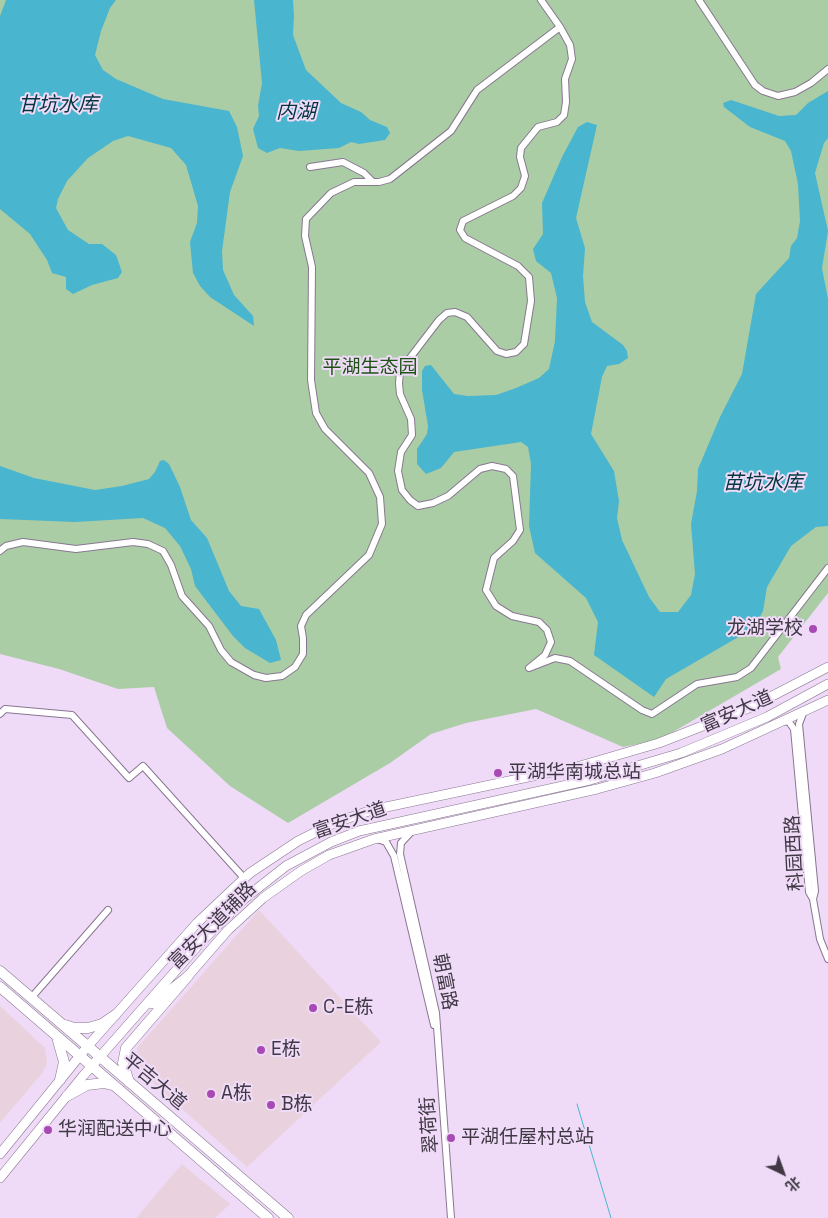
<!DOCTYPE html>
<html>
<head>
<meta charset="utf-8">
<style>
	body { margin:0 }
	#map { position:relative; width:828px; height:1218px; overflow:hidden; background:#efdbf8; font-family:"Space Grotesk","Noto Sans SC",sans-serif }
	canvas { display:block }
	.north { position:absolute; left:758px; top:1148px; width:50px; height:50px; -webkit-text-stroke:4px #efdbf8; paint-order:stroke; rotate:138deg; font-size:14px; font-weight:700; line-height:20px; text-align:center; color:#403844 }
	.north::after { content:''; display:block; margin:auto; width:18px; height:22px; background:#403844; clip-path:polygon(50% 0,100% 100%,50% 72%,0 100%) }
</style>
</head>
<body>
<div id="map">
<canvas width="828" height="1218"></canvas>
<div class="north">北</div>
</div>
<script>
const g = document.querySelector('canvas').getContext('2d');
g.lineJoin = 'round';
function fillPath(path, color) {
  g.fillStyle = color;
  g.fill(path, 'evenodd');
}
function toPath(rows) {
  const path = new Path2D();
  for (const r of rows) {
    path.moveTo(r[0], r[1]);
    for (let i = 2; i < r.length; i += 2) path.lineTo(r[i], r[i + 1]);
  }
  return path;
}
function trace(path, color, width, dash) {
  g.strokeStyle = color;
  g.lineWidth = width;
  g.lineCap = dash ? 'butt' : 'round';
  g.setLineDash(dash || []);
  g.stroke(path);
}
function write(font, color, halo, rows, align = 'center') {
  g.font = font + ' "Space Grotesk","Noto Sans SC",sans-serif';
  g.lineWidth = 4;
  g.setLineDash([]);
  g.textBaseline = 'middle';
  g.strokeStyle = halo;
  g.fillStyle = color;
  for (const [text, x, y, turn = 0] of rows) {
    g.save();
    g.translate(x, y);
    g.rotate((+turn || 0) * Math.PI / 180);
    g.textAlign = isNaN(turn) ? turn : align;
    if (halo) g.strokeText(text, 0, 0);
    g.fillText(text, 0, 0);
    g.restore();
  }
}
const commercial = toPath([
	[259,910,381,1042,247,1167,140,1071,137,1048],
	[0,1006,45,1048,47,1063,43,1072,0,1123],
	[182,1164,230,1204,215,1218,136,1218]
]);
const green = toPath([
	[0,0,828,0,828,593,778,657,781,669,661,739,623,747,536,709,466,723,431,734,390,763,288,823,230,786,167,728,154,687,118,689,59,669,0,654]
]);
const water = toPath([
	[6,0,116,0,110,8,101,31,95,55,103,70,116,79,163,99,229,111,237,127,243,156,230,192,222,251,223,270,234,295,253,316,254,326,210,297,200,286,193,273,190,242,197,223,198,206,186,165,171,148,128,136,113,141,88,158,67,181,58,199,56,208,68,230,89,244,102,244,116,255,122,272,118,278,92,285,73,294,66,289,66,277,52,273,47,260,30,234,0,209,0,16],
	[254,0,293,0,294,16,293,35,306,70,341,103,361,112,370,120,387,127,390,133,385,140,359,144,351,142,339,148,299,151,280,148,267,153,258,148,253,129,259,116,258,106,262,83],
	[828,91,828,138,824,143,815,173,828,231,822,268,828,299,828,526,816,527,791,546,767,587,763,611,754,628,666,679,654,697,594,655,598,622,586,598,535,553,529,526,531,464,528,447,521,442,454,452,441,468,426,474,417,464,417,449,427,434,428,426,422,390,422,371,425,366,431,365,454,394,468,396,496,395,516,388,539,378,549,369,555,341,557,298,551,273,536,261,533,249,543,234,542,203,562,157,578,127,587,122,597,125,576,218,585,248,583,276,585,302,592,322,623,345,627,351,628,358,619,364,607,366,602,377,591,434,614,471,619,501,617,518,622,540,649,597,660,612,678,612,691,595,695,574,691,524,697,491,698,469,720,417,742,374,756,294,789,258,791,246,797,238,800,221,798,184,791,151,785,141,750,127,724,107,723,103,731,100,779,116,796,115,808,103],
	[164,460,169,464,180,487,191,520,207,538,229,591,241,606,259,609,276,640,281,660,270,663,245,648,233,636,195,586,191,569,180,546,165,528,143,518,75,522,0,519,0,466,34,478,95,490,122,486,149,479,155,472,160,461]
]);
const stream = toPath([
	[577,1104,611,1218]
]);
const minor = toPath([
	[699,0,755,85,763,91,778,96,795,92,811,83,828,69],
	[560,27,570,45,572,59,565,79,566,102,564,115,557,122,538,127,521,148,520,157,525,176,521,188,513,196,463,221,460,230,465,238,518,266,529,277,531,301,524,344,516,352,506,354,497,351,467,317,455,312,447,313,439,320,400,371,399,383,400,394,411,419,412,435,401,452,398,471,402,490,410,500,418,506,433,503,448,496,480,469,492,466,506,469,513,476,520,530,513,541,494,558,486,590,496,606,512,616,539,622,547,630,551,642,545,655,529,668,555,658,570,661,642,710,652,714,697,684,737,677,751,668,828,568],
	[310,167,343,162,364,173,373,182],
	[0,551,6,546,23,542,76,549,133,542,148,544,163,551,171,565,182,596,209,626,221,650,231,662,254,675,266,678,282,676,295,667,303,654,303,638,301,626,306,615,369,555,382,524,380,497,369,473,325,429,316,413,311,380,312,267,305,236,306,219,331,193,354,182,379,182,390,179,451,131,477,90,560,27,541,0],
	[804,711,799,724,815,891,813,899],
	[0,714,5,709,72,715,129,778,143,766,244,878],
	[783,721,789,722,794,729,809,892,813,899,820,939,828,959],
	[412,831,401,843,400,854,436,1013,451,1218],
	[377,839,386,842,394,856,434,1025],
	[31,998,108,910]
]);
const secondary = toPath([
	[152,1004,188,976,228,930,263,898,301,871,329,855,374,839,597,789,655,773,722,749,828,700],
	[0,1154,87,1047,197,923,250,873,298,841,334,823,372,810,580,766,659,743,751,707,828,667],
	[0,1178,83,1076,201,942,244,899,286,866,331,842,359,831,590,780,681,753,767,717,828,684]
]);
const primary = toPath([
	[0,971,288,1218],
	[0,987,268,1218],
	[65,1025,74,1028,88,1028,102,1024,115,1015],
	[58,1041,64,1062,60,1080],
	[129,1082,123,1063,126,1048,188,976],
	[67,1096,87,1085,104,1083,112,1085]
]);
const markers = [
	[813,629,5,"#a74ab4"],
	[498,773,5,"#a74ab4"],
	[313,1008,5,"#a74ab4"],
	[261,1050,5,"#a74ab4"],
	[211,1094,5,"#a74ab4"],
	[271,1105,5,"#a74ab4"],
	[48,1130,5,"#a74ab4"],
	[451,1138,5,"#a74ab4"]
];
const parkNames = [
	["平湖生态园",370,368]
];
const poiNames = [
	["龙湖学校",803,629,"right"],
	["平湖华南城总站",508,773],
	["C-E栋",323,1008],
	["E栋",271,1050],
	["A栋",221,1094],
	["B栋",281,1105],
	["华润配送中心",58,1130],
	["平湖任屋村总站",461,1138]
];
const streetNames = [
	["富安大道",737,712,-24],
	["富安大道",350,821,-19],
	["科园西路",795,853,-93],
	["富安大道辅路",213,926,-45],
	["朝富路",444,982,79],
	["平吉大道",154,1082,40],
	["翠荷街",430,1125,-94]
];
const waterNames = [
	["甘坑水库",58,106],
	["内湖",296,113],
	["苗坑水库",763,484]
];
fillPath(commercial, '#e9d2dd');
fillPath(green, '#abcda6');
fillPath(water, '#49b5ce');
trace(stream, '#49b5ce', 1);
trace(minor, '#897791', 8);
trace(secondary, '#897791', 10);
trace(primary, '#897791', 11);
trace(minor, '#fff', 6);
trace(secondary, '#fff', 9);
trace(primary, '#fff', 10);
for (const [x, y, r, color] of markers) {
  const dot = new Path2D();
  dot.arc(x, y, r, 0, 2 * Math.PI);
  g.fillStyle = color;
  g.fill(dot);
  trace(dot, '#efdbf8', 2);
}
write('19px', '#1e5215', '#efdbf8', parkNames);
write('19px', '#403844', '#efdbf8', poiNames, 'left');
write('19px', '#403844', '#efdbf8', streetNames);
write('italic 20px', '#00343e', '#efdbf8', waterNames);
</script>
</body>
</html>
